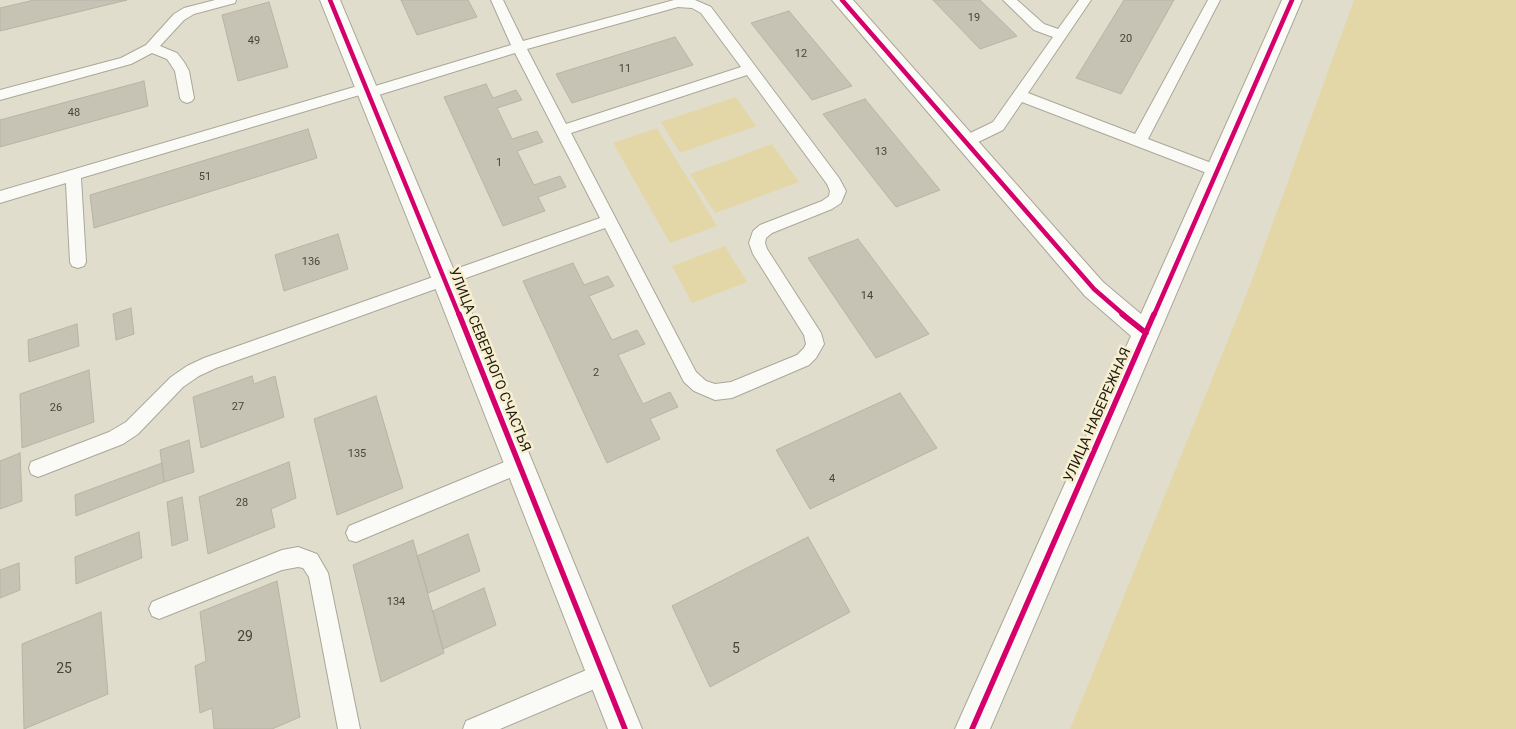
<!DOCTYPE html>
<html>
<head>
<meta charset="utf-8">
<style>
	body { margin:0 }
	canvas { display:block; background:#e1ddcc }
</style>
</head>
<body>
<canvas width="1516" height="729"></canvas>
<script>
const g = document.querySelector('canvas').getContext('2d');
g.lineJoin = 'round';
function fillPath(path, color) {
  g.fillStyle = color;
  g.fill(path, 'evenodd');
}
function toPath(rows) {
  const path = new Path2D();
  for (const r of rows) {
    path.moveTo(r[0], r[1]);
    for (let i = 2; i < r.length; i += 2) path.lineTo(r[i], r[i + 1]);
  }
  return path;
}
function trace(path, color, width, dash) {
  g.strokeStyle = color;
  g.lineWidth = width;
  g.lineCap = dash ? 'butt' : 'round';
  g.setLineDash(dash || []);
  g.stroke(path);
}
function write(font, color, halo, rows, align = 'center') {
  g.font = font + ' Roboto,sans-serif';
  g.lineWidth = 5;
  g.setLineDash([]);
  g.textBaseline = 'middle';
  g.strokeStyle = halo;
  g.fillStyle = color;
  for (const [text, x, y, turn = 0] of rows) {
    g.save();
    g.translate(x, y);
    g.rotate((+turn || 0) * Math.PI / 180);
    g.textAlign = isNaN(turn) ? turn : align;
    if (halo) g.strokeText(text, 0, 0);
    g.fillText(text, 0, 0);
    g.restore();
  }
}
const green = toPath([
	[1354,0,1516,0,1516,729,1070,729,1249,288],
	[736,97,756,126,680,153,661,122],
	[657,128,717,226,670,243,613,143],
	[772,144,799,182,715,213,690,174],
	[725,246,747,282,692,303,672,266]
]);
const building = toPath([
	[34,0,127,0,0,31,0,8,34,0],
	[401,0,468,0,477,17,417,35,401,0],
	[933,0,980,0,1017,36,980,49,933,0],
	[1124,0,1174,0,1121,94,1076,78,1124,0],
	[269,2,288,67,238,81,222,15,269,2],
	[789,11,852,86,812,100,751,23,789,11],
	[675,37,693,65,572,103,556,74,675,37],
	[144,81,148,106,0,147,0,120,144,81],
	[486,84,493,98,516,90,522,100,497,108,512,139,537,131,543,142,517,151,534,185,560,176,566,187,538,197,545,211,503,226,444,97,486,84],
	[865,99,940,190,896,207,823,114,865,99],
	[308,129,317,158,94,228,90,195,308,129],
	[338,234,348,269,284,291,275,255,338,234],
	[858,239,929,334,876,358,808,258,858,239],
	[573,263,584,285,608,276,614,286,589,296,612,340,637,330,645,344,618,355,643,404,670,392,678,407,650,419,660,439,607,463,523,281,573,263],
	[131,308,134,334,116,340,113,314,131,308],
	[77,324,79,346,29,362,28,340,77,324],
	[89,370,94,422,22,448,20,394,89,370],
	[252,376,254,384,275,376,284,417,201,448,193,397,252,376],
	[900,393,937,448,810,509,776,450,900,393],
	[376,396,403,488,337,515,314,419,376,396],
	[189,440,194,472,164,482,160,450,189,440],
	[20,453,22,501,0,509,0,461,20,453],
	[289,462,296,498,271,509,275,527,208,554,199,497,289,462],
	[162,463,164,482,76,516,75,495,162,463],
	[182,497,188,540,172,546,167,502,182,497],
	[139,532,142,558,76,584,75,557,139,532],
	[468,534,480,571,428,593,417,556,468,534],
	[808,537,850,612,710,687,672,606,808,537],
	[413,540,444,653,381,682,353,565,413,540],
	[19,563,20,590,0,598,0,570,19,563],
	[277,581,300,717,272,729,214,729,212,708,200,713,195,666,206,661,200,612,277,581],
	[484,588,496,625,443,649,433,611,484,588],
	[101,612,108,694,24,729,22,644,101,612]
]);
const lane = toPath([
	[215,0,236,0,235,3,194,14,184,20,160,46,177,53,184,62,189,71,194,98,192,101,187,103,182,101,180,98,175,71,167,59,152,53,131,64,0,100,0,90,121,58,146,45,174,14,184,8,215,0],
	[491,0,503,0,523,41,674,0,695,0,711,7,839,178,846,191,841,203,832,209,772,233,766,238,765,243,767,249,821,333,824,344,816,358,809,365,732,398,715,400,694,391,684,382,605,228,216,368,199,376,183,387,138,434,123,444,38,477,31,474,29,468,31,462,109,432,126,422,171,377,187,366,204,358,600,218,515,53,369,98,363,94,81,178,86,262,84,266,78,268,72,266,70,262,66,183,0,203,0,191,361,85,366,83,372,87,511,45,491,0],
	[678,7,692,8,701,13,741,67,566,124,527,49,678,7],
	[747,75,827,184,830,191,829,196,822,201,760,225,753,231,749,243,753,254,804,335,806,344,804,348,797,355,731,382,715,384,706,381,696,372,571,133,747,75],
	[1003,0,1017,0,1044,24,1058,29,1079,0,1091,0,1028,93,1135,134,1208,0,1220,0,1148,139,1222,167,1225,171,1222,175,1217,176,1212,175,1022,102,1003,130,970,146,965,147,960,146,958,142,960,138,993,122,1053,37,1034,30,1003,0],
	[519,456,526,459,528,465,526,471,356,542,349,540,346,533,349,526,519,456],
	[298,547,317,554,328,573,360,729,338,729,309,577,303,568,298,567,282,570,159,619,152,616,149,609,152,602,159,599,282,550,298,547],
	[603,663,611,666,614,674,611,682,500,729,463,729,466,721,603,663]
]);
const street = toPath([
	[320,0,340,0,458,280,642,729,608,729,432,280,320,0],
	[832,0,853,0,1103,282,1141,314,1282,0,1302,0,990,729,955,729,1131,336,1085,296,832,0]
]);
const cyclewayFar1 = toPath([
	[330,0,459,315],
	[842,0,1094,289,1124,315],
	[1154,315,1292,0]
]);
const cycleway = toPath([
	[459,314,625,729],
	[1122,314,1146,333],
	[972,729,1154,314]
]);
const numberNames = [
	["19",974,18],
	["20",1126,39],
	["49",254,41],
	["12",801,54],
	["11",625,69],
	["48",74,113],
	["13",881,152],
	["1",499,163],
	["51",205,177],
	["136",311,262],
	["14",867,296],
	["2",596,373],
	["27",238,407],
	["26",56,408],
	["135",357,454],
	["4",832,479],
	["28",242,503],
	["134",396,602]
];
const streetNames = [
	["УЛИЦА СЕВЕРНОГО СЧАСТЬЯ",489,360,68],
	["УЛИЦА НАБЕРЕЖНАЯ",1098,415,-66]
];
const nearNumbernames = [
	["29",245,637],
	["5",736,649],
	["25",64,669]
];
fillPath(green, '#e3d7a7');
fillPath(building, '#c6c2b4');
trace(building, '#b7b4a7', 1);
trace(lane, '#aaa799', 2);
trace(street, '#aaa799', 2);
fillPath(lane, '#fafaf7');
fillPath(street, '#fafaf7');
trace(cyclewayFar1, '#d6006c', 4.5);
trace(cycleway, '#d6006c', 5.5);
write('11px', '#474538', null, numberNames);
write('14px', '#1d1b0f', '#f7efd0', streetNames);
write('14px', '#474538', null, nearNumbernames);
</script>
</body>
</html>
